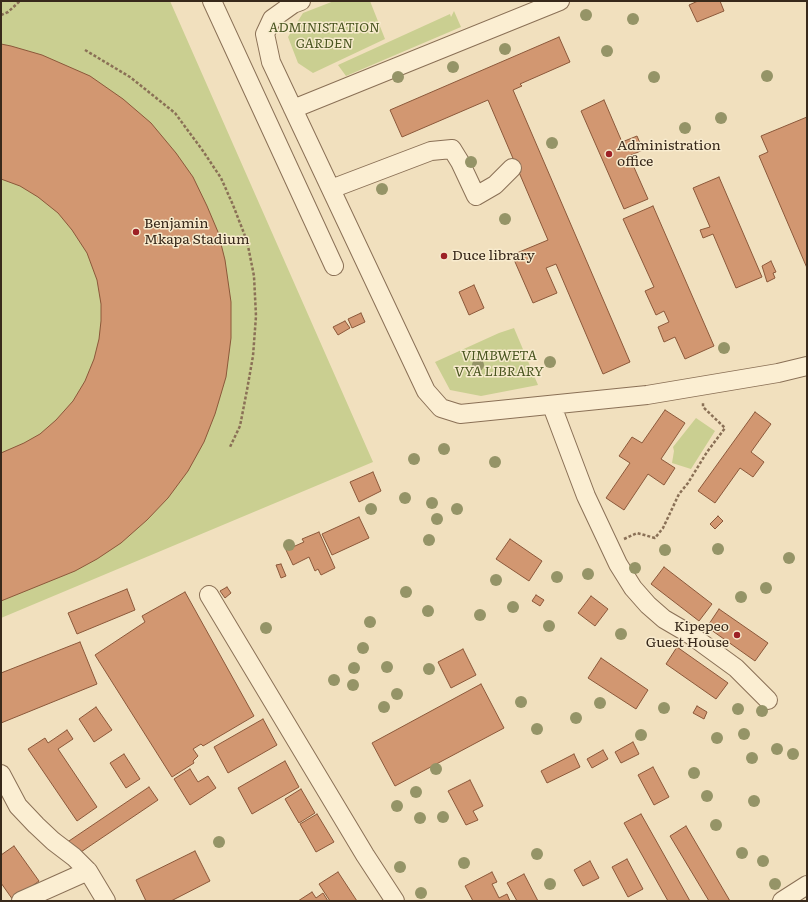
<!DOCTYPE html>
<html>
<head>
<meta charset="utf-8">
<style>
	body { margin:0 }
	#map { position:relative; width:808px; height:902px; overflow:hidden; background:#f1e0be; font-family:Literata,serif }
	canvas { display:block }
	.frame { position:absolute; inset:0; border:2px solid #38291b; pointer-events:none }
</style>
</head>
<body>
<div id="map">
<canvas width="808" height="902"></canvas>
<div class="frame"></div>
</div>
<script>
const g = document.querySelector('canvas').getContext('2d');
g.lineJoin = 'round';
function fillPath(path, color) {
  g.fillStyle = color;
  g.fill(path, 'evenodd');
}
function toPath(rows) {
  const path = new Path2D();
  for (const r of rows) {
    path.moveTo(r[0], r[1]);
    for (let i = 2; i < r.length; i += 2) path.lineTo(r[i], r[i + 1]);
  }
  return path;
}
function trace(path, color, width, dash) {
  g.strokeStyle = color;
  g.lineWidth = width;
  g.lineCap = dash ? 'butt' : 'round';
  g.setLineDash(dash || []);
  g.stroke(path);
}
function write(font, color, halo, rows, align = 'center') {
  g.font = font + ' Literata,serif';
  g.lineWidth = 3;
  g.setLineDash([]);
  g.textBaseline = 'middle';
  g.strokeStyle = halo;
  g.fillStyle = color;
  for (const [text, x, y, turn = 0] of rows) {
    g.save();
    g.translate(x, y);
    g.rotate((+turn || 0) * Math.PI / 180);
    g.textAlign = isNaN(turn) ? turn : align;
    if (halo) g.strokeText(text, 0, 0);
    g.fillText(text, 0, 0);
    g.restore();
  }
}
const green = toPath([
	[1,1,170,1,373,462,1,618],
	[334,1,370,1,385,39,313,73,298,63,288,37,303,13],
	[454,11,461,27,346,76,338,65,450,14,451,17],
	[514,328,538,385,481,396,450,390,435,362,499,333],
	[696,418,715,431,691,469,672,463,674,451,673,447]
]);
const building = toPath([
	[698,1,720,1,724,11,697,22,689,5,698,1],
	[559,37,570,62,520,84,522,86,513,90,630,362,603,374,556,264,546,268,557,293,533,303,512,255,548,240,488,100,402,137,390,110,559,37],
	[1,44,11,46,42,55,90,76,123,99,151,123,176,153,193,177,207,206,218,232,225,260,231,302,231,338,226,377,215,414,204,442,188,471,168,498,147,520,121,543,97,559,75,571,1,601,1,453,24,443,40,434,56,420,73,401,85,381,94,359,99,339,101,321,101,304,97,280,87,253,72,230,58,213,38,197,20,186,1,179,1,44],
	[604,100,622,142,637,136,643,150,629,156,648,199,624,209,581,111,604,100],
	[807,117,807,268,759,156,768,152,761,136,807,117],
	[719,177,762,277,736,288,713,234,703,238,700,230,710,227,693,188,719,177],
	[653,206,714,346,685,359,675,337,664,342,658,327,669,322,664,311,656,315,645,291,654,287,623,219,653,206],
	[771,261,776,272,773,273,775,278,767,282,762,266,771,261],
	[474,285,484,308,469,315,459,292,474,285],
	[361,313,365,322,352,328,348,319,361,313],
	[345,321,350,328,338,335,333,327,345,321],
	[665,410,685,423,661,459,675,468,664,485,648,474,624,510,606,498,630,463,619,456,632,437,642,443,665,410],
	[755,412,771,424,751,452,764,462,753,477,740,468,715,503,698,491,755,412],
	[373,472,381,491,359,502,350,482,373,472],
	[718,516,723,521,715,529,710,524,718,516],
	[359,517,369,538,332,555,322,534,359,517],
	[319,532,335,568,321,575,318,569,315,571,309,557,293,565,286,550,304,542,302,539,319,532],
	[510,539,542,561,529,581,496,559,510,539],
	[281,564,286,576,281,578,276,565,281,564],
	[664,567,712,604,699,621,651,584,664,567],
	[227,587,231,593,225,598,220,591,227,587],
	[127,589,135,610,77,634,68,613,127,589],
	[185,592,254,716,203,746,201,744,193,749,198,756,193,761,194,763,172,777,95,655,145,622,142,616,185,592],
	[536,595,544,600,540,606,532,601,536,595],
	[591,596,608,609,595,626,578,613,591,596],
	[719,609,768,643,755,661,707,627,719,609],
	[80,642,97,684,1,723,1,673,80,642],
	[677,647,728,683,716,699,666,664,677,647],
	[463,649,476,675,451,688,438,662,463,649],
	[601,658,648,690,636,709,588,678,601,658],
	[481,684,504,728,395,786,372,743,481,684],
	[697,706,707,712,704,719,693,713,697,706],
	[96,707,112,730,94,742,79,719,96,707],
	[263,719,277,745,228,773,214,747,263,719],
	[67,730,73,739,58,749,97,807,77,821,28,749,45,738,48,743,67,730],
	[633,742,639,754,621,763,615,752,633,742],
	[603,750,608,759,592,768,587,759,603,750],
	[124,754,140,779,126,788,110,763,124,754],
	[574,754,580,767,547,783,541,771,574,754],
	[285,761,299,787,252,814,238,788,285,761],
	[653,767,669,797,654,805,638,775,653,767],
	[190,769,198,782,208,776,216,788,190,805,174,779,190,769],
	[470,780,483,806,473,811,478,820,466,825,448,791,470,780],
	[149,787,158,800,75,856,66,843,149,787],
	[301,789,315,813,299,823,285,799,301,789],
	[317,814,334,842,316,852,300,824,317,814],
	[641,814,690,901,668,901,624,823,641,814],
	[686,826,730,901,709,901,670,836,686,826],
	[14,846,39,881,13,900,1,883,1,855,14,846],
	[195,851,210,881,171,901,146,901,136,880,195,851],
	[627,859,643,889,628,897,612,867,627,859],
	[590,861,599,878,583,886,574,870,590,861],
	[338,872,357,901,330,901,319,884,338,872],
	[492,872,497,882,492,884,499,898,507,894,510,901,473,901,465,886,492,872],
	[524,874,538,901,517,901,507,883,524,874],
	[312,892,316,898,323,893,328,901,298,901,312,892]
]);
const path = toPath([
	[1,15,8,12,20,1],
	[85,50,130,77,175,113,203,151,221,178,233,205,247,241,254,276,256,316,253,356,247,390,240,426,230,447],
	[624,539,637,533,655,538,663,528,679,494,688,483,707,452,725,428,703,407,703,403]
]);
const minor = toPath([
	[212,1,334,266],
	[301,1,293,4,272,19,265,34,271,62,426,391,441,408,460,414,647,395,778,373,807,366],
	[293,109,560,1],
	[331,189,431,151,452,149,460,162,476,196,495,185,512,168],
	[552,406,586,496,618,564,633,588,648,605,664,619,688,633,736,668,768,700],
	[209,595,365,855,395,901],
	[1,774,18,806,36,825,53,841,74,857,88,871,106,901],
	[21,901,88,871],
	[782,901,807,885]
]);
const trees = [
	[586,15],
	[633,19],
	[505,49],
	[607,51],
	[453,67],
	[767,76],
	[398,77],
	[654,77],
	[721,118],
	[685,128],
	[552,143],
	[471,162],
	[382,189],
	[505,219],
	[724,348],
	[550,362],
	[478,365],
	[444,449],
	[414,459],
	[495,462],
	[405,498],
	[432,503],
	[371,509],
	[457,509],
	[437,519],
	[429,540],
	[289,545],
	[718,549],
	[665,550],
	[789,558],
	[635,568],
	[588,574],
	[557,577],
	[496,580],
	[766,588],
	[406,592],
	[741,597],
	[513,607],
	[428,611],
	[480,615],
	[370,622],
	[549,626],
	[266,628],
	[621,634],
	[363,648],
	[387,667],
	[354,668],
	[429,669],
	[334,680],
	[353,685],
	[397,694],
	[521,702],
	[600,703],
	[384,707],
	[664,708],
	[738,709],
	[762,711],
	[576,718],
	[537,729],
	[744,734],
	[641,735],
	[717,738],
	[777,749],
	[793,754],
	[752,758],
	[436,769],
	[694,773],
	[416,792],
	[707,796],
	[754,801],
	[397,806],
	[443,817],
	[420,818],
	[716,825],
	[219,842],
	[742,853],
	[537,854],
	[763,861],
	[464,863],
	[400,867],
	[550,884],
	[775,884],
	[421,893]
];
const markers = [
	[609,154,4,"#9d2126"],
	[136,232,4,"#9d2126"],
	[444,256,4,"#9d2126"],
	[737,635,4,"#9d2126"]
];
const parkNames = [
	["ADMINISTATION",324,28],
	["GARDEN",324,44],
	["VIMBWETA",499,356],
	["VYA LIBRARY",499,372]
];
const poiNames = [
	["Administration",617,146],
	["office",617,162],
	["Benjamin",144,224],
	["Mkapa Stadium",144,240],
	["Duce library",452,256],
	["Kipepeo",729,627,"right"],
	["Guest House",729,643,"right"]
];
fillPath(green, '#cacf91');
fillPath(building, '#d29771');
trace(building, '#8b583a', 1);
trace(minor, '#8a7056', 20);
trace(path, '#8a7056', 2.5, [3, 2]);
trace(minor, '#fbeed2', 18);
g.fillStyle = '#959467';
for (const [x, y] of trees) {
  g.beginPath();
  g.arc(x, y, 6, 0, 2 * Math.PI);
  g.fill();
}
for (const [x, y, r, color] of markers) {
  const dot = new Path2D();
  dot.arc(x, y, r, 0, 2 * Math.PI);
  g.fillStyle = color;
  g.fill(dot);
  trace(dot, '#f8ebce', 1.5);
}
write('italic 14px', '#4a5620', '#f8ebce', parkNames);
write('14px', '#38291b', '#f8ebce', poiNames, 'left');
</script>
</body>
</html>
